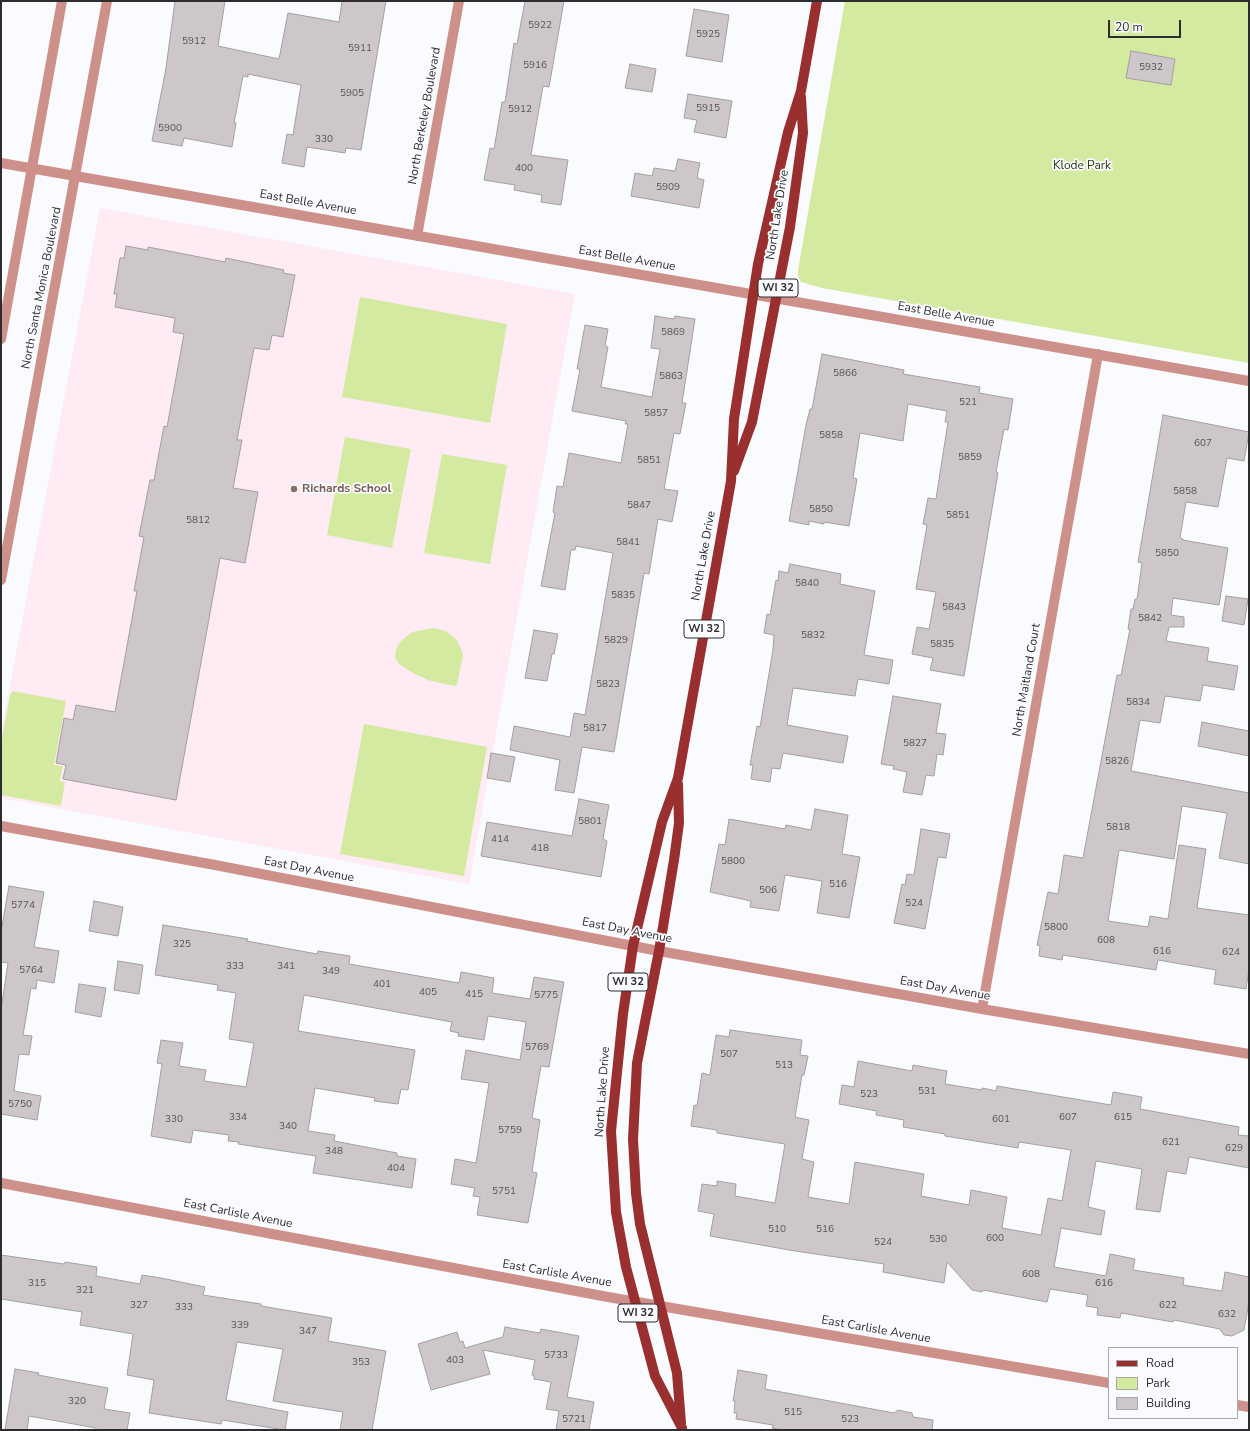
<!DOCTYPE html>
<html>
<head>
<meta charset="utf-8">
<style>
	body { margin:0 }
	#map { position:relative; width:1250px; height:1431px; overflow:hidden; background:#fafbff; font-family:"Nunito Sans",sans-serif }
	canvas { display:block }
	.frame { position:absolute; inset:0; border:2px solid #2d2d2f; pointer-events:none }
	.legend { position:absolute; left:1108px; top:1347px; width:130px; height:72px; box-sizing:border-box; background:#fafbff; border:1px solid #a8a9ac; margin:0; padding:5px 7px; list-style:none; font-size:12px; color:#2d2d2f }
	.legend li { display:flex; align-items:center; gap:8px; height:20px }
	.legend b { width:20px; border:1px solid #a8a9ac }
	.scale { position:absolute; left:1108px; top:20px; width:73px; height:18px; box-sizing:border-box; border:2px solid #2d2d2f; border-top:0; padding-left:5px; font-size:12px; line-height:14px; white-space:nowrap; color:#2d2d2f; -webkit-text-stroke:3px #fafbff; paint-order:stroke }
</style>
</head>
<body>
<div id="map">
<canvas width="1250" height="1431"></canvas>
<div class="frame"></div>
<ul class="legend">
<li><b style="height:5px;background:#992f2e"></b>Road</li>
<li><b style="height:11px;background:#d4eaa0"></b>Park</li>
<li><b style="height:11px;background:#cdc7c9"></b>Building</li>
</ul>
<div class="scale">20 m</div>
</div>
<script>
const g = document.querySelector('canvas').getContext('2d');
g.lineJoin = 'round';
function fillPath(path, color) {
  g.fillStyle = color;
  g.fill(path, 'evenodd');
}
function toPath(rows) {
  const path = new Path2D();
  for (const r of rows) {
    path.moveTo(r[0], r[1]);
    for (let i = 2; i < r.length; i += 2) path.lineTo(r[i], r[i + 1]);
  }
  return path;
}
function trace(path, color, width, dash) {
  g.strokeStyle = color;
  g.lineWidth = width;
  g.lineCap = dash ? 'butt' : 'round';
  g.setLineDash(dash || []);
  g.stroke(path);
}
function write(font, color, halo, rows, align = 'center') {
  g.font = font + ' "Nunito Sans",sans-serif';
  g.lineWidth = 3.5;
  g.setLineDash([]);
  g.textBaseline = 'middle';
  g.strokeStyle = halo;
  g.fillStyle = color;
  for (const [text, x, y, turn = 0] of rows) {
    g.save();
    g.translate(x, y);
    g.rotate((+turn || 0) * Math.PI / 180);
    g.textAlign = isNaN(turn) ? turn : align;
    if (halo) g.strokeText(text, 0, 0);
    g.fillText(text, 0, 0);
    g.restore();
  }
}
const education = toPath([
	[100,208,575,294,469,884,1,798,1,733]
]);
const green = toPath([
	[845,1,1249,1,1249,363,822,288,801,282,798,276,798,270],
	[360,297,507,324,490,423,342,397],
	[345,437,411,449,392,548,327,535],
	[442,454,507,465,490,564,424,553],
	[434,628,446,631,456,639,461,648,463,656,457,685,454,686,428,680,413,673,399,664,395,658,396,649,401,641,412,632],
	[13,691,66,701,54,765,63,766,60,781,65,782,61,806,1,795,1,743,10,695],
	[364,724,487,747,464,876,340,854]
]);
const building = toPath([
	[175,1,225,1,218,46,279,59,288,13,339,22,342,1,386,1,361,150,346,148,345,153,307,147,304,167,282,163,287,134,293,135,301,85,248,74,248,77,243,76,234,123,236,123,232,147,184,138,182,146,152,141,166,68,175,1],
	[525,1,564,1,549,87,543,86,531,155,568,160,561,205,541,202,542,195,514,190,515,185,484,180,490,148,494,149,502,102,505,102,514,43,517,44,525,1],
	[694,9,729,15,722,62,686,56,694,9],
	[1131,51,1175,59,1171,85,1126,78,1131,51],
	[630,64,656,69,652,92,625,88,630,64],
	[688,94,732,101,726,138,694,132,697,120,684,118,688,94],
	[678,159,700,163,697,178,704,180,699,208,631,196,635,173,652,176,654,168,675,171,678,159],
	[126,246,148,250,148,247,225,262,226,258,284,270,283,273,295,275,283,337,272,335,269,350,254,348,237,440,242,440,233,488,258,492,245,563,220,558,176,800,63,779,66,765,56,763,64,718,73,720,76,705,115,712,137,591,134,591,144,537,139,536,150,480,154,480,164,426,167,427,184,334,173,332,175,318,115,307,117,294,114,294,120,258,124,258,126,246],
	[655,316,674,319,675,316,695,319,682,403,686,403,680,434,674,433,664,489,678,491,672,522,658,519,649,574,644,573,614,752,582,747,574,793,555,790,560,760,510,750,514,726,570,737,574,713,585,715,613,553,576,546,575,550,571,550,565,590,541,586,555,513,553,512,557,486,563,487,569,453,621,463,628,424,625,424,626,421,572,411,580,369,577,369,585,325,608,329,605,346,608,347,601,387,652,397,660,349,651,348,655,316],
	[822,354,904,370,903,374,980,387,979,393,1013,399,1008,430,1004,429,996,472,998,473,964,676,930,670,933,658,912,654,917,627,929,629,936,592,916,589,927,525,923,524,928,498,936,499,948,422,945,422,947,411,908,404,903,441,860,433,853,478,857,479,849,526,824,522,824,524,809,521,809,525,789,521,806,425,810,409,812,409,822,354],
	[1163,415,1249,432,1244,461,1227,458,1218,507,1186,502,1180,538,1183,539,1183,540,1228,548,1219,605,1173,598,1171,615,1184,617,1184,627,1169,627,1166,641,1209,648,1207,661,1238,666,1234,690,1203,685,1200,701,1165,696,1160,723,1140,720,1131,771,1249,793,1249,864,1219,858,1227,813,1182,806,1174,859,1119,850,1108,921,1148,927,1150,916,1168,919,1179,845,1206,849,1197,908,1249,915,1249,969,1246,989,1214,984,1216,970,1158,960,1156,970,1063,955,1062,960,1039,956,1040,946,1037,945,1048,892,1058,894,1064,855,1083,858,1117,675,1121,675,1130,629,1128,629,1131,609,1133,609,1135,599,1137,599,1142,563,1138,562,1163,415],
	[790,564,841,574,840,584,875,591,864,655,893,660,889,684,858,679,855,696,793,688,787,725,848,736,843,763,783,753,780,769,772,768,770,782,751,779,753,765,750,765,757,726,760,727,773,650,774,635,764,633,767,614,770,615,776,580,778,581,779,571,788,573,790,564],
	[1226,596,1248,599,1244,625,1222,621,1226,596],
	[534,630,558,634,554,654,552,654,547,681,525,678,534,630],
	[893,696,941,704,936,733,946,734,943,755,937,754,934,776,926,775,922,795,903,792,907,772,893,769,894,766,881,764,893,696],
	[1202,722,1249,731,1249,756,1198,746,1202,722],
	[491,753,515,757,510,782,487,778,491,753],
	[579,799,609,805,603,839,607,841,601,877,481,856,487,822,572,836,579,799],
	[815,809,848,815,842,854,860,857,849,918,817,913,822,881,785,875,779,911,750,907,751,901,710,892,719,844,725,845,729,819,785,829,786,825,811,830,815,809],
	[921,829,950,834,946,858,938,857,925,929,894,923,902,884,905,885,907,874,914,875,921,829],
	[9,886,44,892,34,947,59,951,54,983,37,980,36,989,31,988,23,1035,32,1036,29,1055,19,1054,14,1091,41,1096,37,1120,1,1114,1,1010,8,963,1,962,1,932,9,886],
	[94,901,123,907,118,936,89,931,94,901],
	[163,925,248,939,247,941,317,954,318,951,350,956,349,964,459,983,461,972,494,978,492,993,530,999,534,977,564,982,549,1067,541,1066,532,1118,540,1120,532,1172,537,1173,528,1223,477,1215,480,1197,473,1196,475,1188,451,1184,455,1159,476,1163,489,1083,461,1079,466,1050,520,1060,526,1022,488,1016,484,1040,458,1036,459,1033,450,1031,452,1022,304,995,298,1031,415,1050,408,1090,401,1089,398,1104,374,1101,375,1098,315,1088,308,1131,335,1135,334,1141,397,1153,397,1156,416,1159,412,1188,313,1173,316,1156,238,1144,239,1142,228,1141,229,1135,193,1130,191,1143,151,1136,162,1064,157,1063,161,1040,183,1043,179,1066,206,1070,204,1081,246,1087,254,1043,229,1039,236,993,217,990,218,985,155,975,163,925],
	[118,961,143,965,139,994,114,990,118,961],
	[79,984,106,988,101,1017,75,1012,79,984],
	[730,1030,802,1040,800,1055,808,1056,804,1075,802,1075,795,1117,809,1120,802,1159,814,1162,808,1197,849,1204,855,1162,924,1174,921,1196,969,1205,971,1190,1007,1197,1002,1228,1041,1235,1048,1198,1062,1201,1071,1150,1019,1142,1018,1148,945,1136,945,1134,903,1127,904,1120,876,1115,877,1111,839,1104,842,1085,854,1087,858,1061,912,1071,913,1065,947,1071,945,1084,982,1090,982,1088,996,1091,997,1086,1111,1105,1113,1092,1142,1097,1140,1109,1239,1127,1238,1135,1249,1136,1249,1168,1189,1157,1186,1174,1167,1171,1160,1212,1136,1209,1142,1169,1096,1161,1088,1207,1105,1211,1101,1235,1061,1228,1054,1267,1106,1276,1110,1254,1135,1259,1133,1270,1184,1278,1183,1285,1222,1291,1225,1272,1249,1277,1249,1302,1244,1330,1232,1336,1224,1335,1220,1329,1174,1320,1173,1322,1121,1313,1120,1318,1097,1315,1098,1308,1086,1306,1088,1295,1050,1289,1047,1302,983,1290,982,1292,972,1290,947,1262,944,1283,883,1272,884,1264,795,1251,710,1236,714,1214,698,1211,702,1184,717,1186,717,1181,736,1184,735,1196,775,1203,785,1144,717,1133,717,1130,691,1126,694,1105,697,1106,702,1073,710,1075,716,1035,729,1037,730,1030],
	[1,1255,64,1264,65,1262,97,1267,96,1276,140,1284,142,1275,161,1278,205,1287,203,1295,261,1304,261,1306,332,1318,328,1341,386,1351,372,1430,340,1430,343,1412,273,1401,283,1349,237,1342,226,1400,288,1412,285,1430,222,1420,221,1424,149,1413,154,1380,127,1375,133,1334,80,1325,82,1312,1,1299,1,1255],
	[505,1327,540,1333,541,1329,579,1336,567,1397,594,1402,589,1430,556,1430,559,1411,546,1409,551,1382,534,1379,534,1375,532,1375,535,1360,483,1350,490,1374,431,1390,418,1344,457,1332,460,1342,463,1341,465,1348,503,1337,505,1327],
	[15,1369,39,1373,38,1375,108,1388,104,1409,130,1413,127,1430,96,1430,96,1428,29,1416,27,1430,5,1430,15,1369],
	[738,1370,767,1375,765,1389,894,1413,898,1410,912,1413,913,1417,933,1420,932,1430,782,1430,772,1428,773,1425,736,1419,737,1413,734,1413,735,1401,733,1401,738,1370]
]);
const minor = toPath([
	[1,163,1249,381],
	[417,236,459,1],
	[1,826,215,865,659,951,982,1009,1249,1054],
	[982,1009,1098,354],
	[1,1183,608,1297,1109,1383],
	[1237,1405,1249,1407]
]);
const tertiary = toPath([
	[1,339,62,1],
	[1,580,107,1]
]);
const primary = toPath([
	[734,471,752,422,790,227,803,133,801,97],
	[678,784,679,823,674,860,659,951,637,1063,633,1139,636,1193,640,1224,677,1373,681,1423],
	[682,1428,655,1376,626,1267,616,1212,611,1131,623,1014,633,946,662,822,678,778,731,481,734,419,758,264,788,132,801,91,817,1]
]);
const markers = [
	[294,489,4,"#8d6e63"]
];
const numberNames = [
	["5922",540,26],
	["5925",708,35],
	["5912",194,42],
	["5911",360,49],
	["5916",535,66],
	["5932",1151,68],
	["5905",352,94],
	["5915",708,109],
	["5912",520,110],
	["5900",170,129],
	["330",324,140],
	["400",524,169],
	["5909",668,188],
	["5869",673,333],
	["5866",845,374],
	["5863",671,377],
	["521",968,403],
	["5857",656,414],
	["5858",831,436],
	["607",1203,444],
	["5859",970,458],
	["5851",649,461],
	["5858",1185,492],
	["5847",639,506],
	["5850",821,510],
	["5851",958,516],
	["5812",198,521],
	["5841",628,543],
	["5850",1167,554],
	["5840",807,584],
	["5835",623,596],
	["5843",954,608],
	["5842",1150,619],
	["5832",813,636],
	["5829",616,641],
	["5835",942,645],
	["5823",608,685],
	["5834",1138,703],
	["5817",595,729],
	["5827",915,744],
	["5826",1117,762],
	["5801",590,822],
	["5818",1118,828],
	["414",500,840],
	["418",540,849],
	["5800",733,862],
	["516",838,885],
	["506",768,891],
	["524",914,904],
	["5774",23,906],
	["5800",1056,928],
	["608",1106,941],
	["325",182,945],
	["616",1162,952],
	["624",1231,953],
	["333",235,967],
	["341",286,967],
	["5764",31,971],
	["349",331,972],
	["401",382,985],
	["405",428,993],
	["415",474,995],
	["5775",546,996],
	["5769",537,1048],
	["507",729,1055],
	["513",784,1066],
	["531",927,1092],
	["523",869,1095],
	["5750",20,1105],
	["334",238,1118],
	["607",1068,1118],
	["615",1123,1118],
	["330",174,1120],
	["601",1001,1120],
	["340",288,1127],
	["5759",510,1131],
	["621",1171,1143],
	["629",1234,1149],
	["348",334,1152],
	["404",396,1169],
	["5751",504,1192],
	["510",777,1230],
	["516",825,1230],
	["600",995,1239],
	["530",938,1240],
	["524",883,1243],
	["608",1031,1275],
	["315",37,1284],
	["616",1104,1284],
	["321",85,1291],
	["327",139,1306],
	["622",1168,1306],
	["333",184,1308],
	["632",1227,1315],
	["339",240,1326],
	["347",308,1332],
	["5733",556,1356],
	["403",455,1361],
	["353",361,1363],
	["320",77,1402],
	["515",793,1413],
	["5721",574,1420],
	["523",850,1420]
];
const shields = [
	[778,288,40],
	[704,629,40],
	[628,982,40],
	[638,1313,40]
];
const shieldNames = [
	["WI 32",778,288],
	["WI 32",704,629],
	["WI 32",628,982],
	["WI 32",638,1313]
];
const streetNames = [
	["North Berkeley Boulevard",425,116,-80],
	["East Belle Avenue",308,203,10],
	["North Lake Drive",778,215,-81],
	["East Belle Avenue",627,259,10],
	["North Santa Monica Boulevard",42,288,-79],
	["East Belle Avenue",946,315,10],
	["North Lake Drive",704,556,-80],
	["North Maitland Court",1027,680,-80],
	["East Day Avenue",309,870,11],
	["East Day Avenue",627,931,11],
	["East Day Avenue",945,989,10],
	["North Lake Drive",603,1092,-86],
	["East Carlisle Avenue",238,1214,11],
	["East Carlisle Avenue",557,1274,10],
	["East Carlisle Avenue",876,1330,10]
];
const parkNames = [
	["Klode Park",1082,166]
];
const educationNames = [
	["Richards School",302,489]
];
fillPath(education, '#ffebf4');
fillPath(green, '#d4eaa0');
fillPath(building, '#cdc7c9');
trace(building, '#a49fa0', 1);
trace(minor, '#cd908a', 10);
trace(tertiary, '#cd908a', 10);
trace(primary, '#992f2e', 10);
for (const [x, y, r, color] of markers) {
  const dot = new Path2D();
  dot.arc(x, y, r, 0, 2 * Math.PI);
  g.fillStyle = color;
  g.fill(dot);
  trace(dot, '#fafbff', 1.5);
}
write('10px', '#555456', null, numberNames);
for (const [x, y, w] of shields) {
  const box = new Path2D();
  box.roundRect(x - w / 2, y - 9, w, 18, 3);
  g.fillStyle = '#fafbff';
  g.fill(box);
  trace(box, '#2d2d2f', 1);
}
write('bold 11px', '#2d2d2f', null, shieldNames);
write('12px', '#2d2d2f', '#fafbff', streetNames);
write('12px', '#2f3816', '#fafbff', parkNames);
write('bold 12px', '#785e54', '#fafbff', educationNames, 'left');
</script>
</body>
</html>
